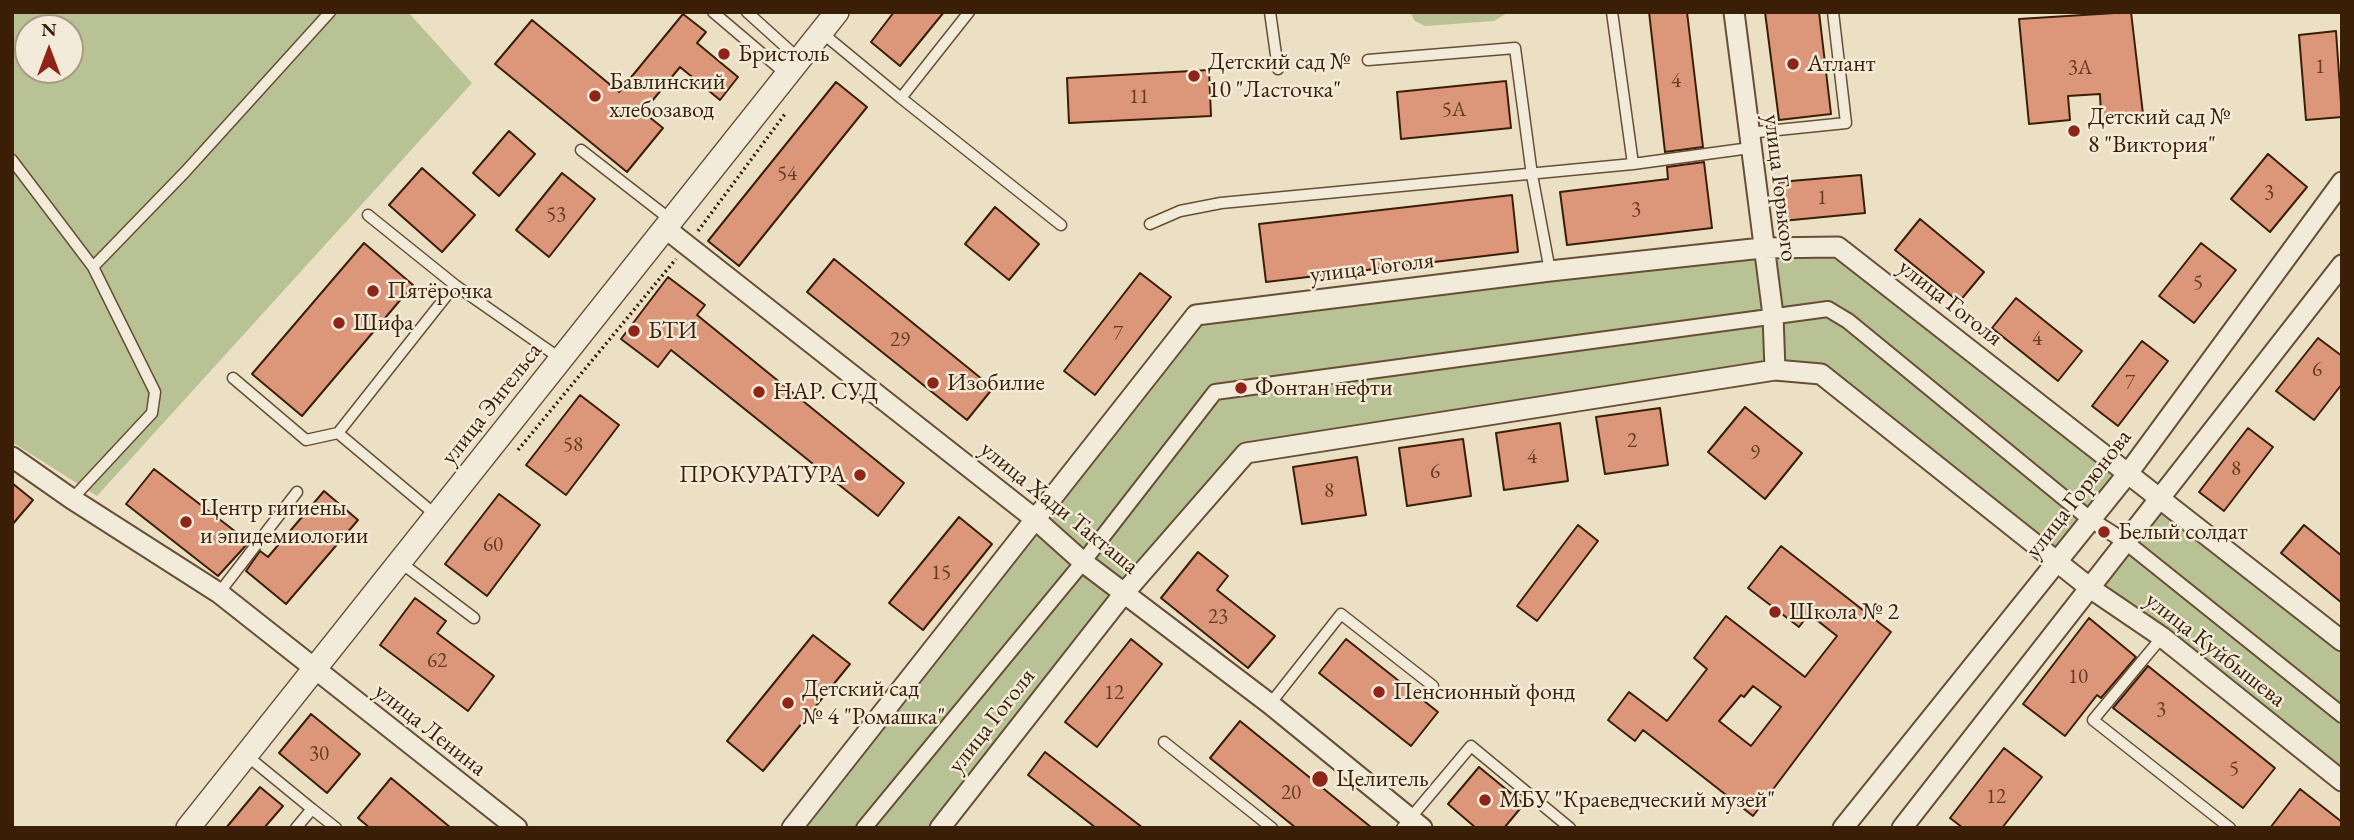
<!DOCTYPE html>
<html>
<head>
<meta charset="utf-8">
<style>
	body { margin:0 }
	#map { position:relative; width:2354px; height:840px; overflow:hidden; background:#ece0c4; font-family:"EB Garamond",serif }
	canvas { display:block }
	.frame { position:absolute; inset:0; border:14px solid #3b1e06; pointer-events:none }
	.north { position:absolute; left:14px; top:14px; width:70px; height:70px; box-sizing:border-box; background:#f3ebd9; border:2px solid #a99985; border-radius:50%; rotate:0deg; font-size:19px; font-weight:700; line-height:28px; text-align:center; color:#3b1e06 }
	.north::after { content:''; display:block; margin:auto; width:24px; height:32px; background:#8f2418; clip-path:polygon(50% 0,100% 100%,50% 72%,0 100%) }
</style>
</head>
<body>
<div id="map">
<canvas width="2354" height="840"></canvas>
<div class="frame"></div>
<div class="north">N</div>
</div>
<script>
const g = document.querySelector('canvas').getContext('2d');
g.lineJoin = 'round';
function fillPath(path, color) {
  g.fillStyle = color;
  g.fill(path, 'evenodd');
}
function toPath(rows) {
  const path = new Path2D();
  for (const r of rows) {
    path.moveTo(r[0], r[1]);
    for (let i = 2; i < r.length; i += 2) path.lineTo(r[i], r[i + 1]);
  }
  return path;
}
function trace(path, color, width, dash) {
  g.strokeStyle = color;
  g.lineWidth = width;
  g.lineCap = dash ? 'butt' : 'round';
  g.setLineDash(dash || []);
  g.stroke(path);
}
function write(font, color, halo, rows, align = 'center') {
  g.font = font + ' "EB Garamond",serif';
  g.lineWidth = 5;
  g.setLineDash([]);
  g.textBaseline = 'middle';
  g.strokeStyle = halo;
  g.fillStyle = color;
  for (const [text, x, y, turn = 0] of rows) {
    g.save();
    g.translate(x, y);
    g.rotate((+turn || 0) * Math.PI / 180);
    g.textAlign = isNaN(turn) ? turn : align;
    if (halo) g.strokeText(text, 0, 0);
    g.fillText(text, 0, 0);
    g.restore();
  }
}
const green = toPath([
	[12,12,408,12,472,83,97,496,12,442],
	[28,28,70,28,70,70,28,70],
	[1410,12,1509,12,1494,21,1425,26,1415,21],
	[1838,247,2129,472,2057,561,1821,374,1775,370,1246,453,940,828,792,828,1196,315],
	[2161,498,2342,641,2342,781,2090,588]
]);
const building = toPath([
	[894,12,944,12,900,66,871,42,894,12],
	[1649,12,1687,12,1703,147,1665,152,1649,12],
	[1765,12,1819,12,1831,114,1779,120,1765,12],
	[2131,12,2143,114,2101,117,2100,94,2068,96,2070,120,2029,124,2019,19,2131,12],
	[683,14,706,32,697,43,738,77,720,100,680,67,643,112,663,128,627,172,495,64,532,20,619,92,683,14],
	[2336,31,2342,117,2306,120,2299,35,2336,31],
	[1209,70,1211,116,1069,123,1067,78,1209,70],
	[1506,81,1511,128,1401,139,1397,92,1506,81],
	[836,82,867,107,739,266,708,241,836,82],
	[509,131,535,154,499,196,473,173,509,131],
	[2268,154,2307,187,2270,232,2231,199,2268,154],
	[1704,162,1712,228,1567,245,1560,192,1668,179,1667,167,1704,162],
	[422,168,475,215,442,252,389,205,422,168],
	[562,173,595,199,549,257,516,230,562,173],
	[1861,175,1865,213,1782,221,1779,182,1861,175],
	[1512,195,1518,252,1266,282,1259,224,1512,195],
	[995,207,1039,244,1009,280,965,244,995,207],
	[1920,219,1984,272,1959,302,1895,250,1920,219],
	[364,243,413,285,302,416,252,374,364,243],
	[2201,243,2236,270,2194,323,2159,296,2201,243],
	[834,259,993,388,967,420,807,292,834,259],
	[1140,273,1171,297,1095,395,1064,371,1140,273],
	[668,277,705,305,697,315,904,483,878,516,671,350,658,367,621,339,668,277],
	[2016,298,2082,351,2058,381,1992,328,2016,298],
	[2318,338,2342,356,2342,384,2314,420,2276,391,2318,338],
	[2142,341,2168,361,2118,426,2092,406,2142,341],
	[580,395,619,425,566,495,526,465,580,395],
	[1745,407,1802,453,1765,499,1708,452,1745,407],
	[1660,408,1668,465,1605,474,1596,417,1660,408],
	[1560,423,1568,481,1504,490,1496,433,1560,423],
	[2248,428,2273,447,2224,511,2199,492,2248,428],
	[1463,439,1471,496,1407,506,1399,448,1463,439],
	[1357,457,1366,515,1302,524,1293,467,1357,457],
	[154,469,249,542,218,576,126,504,154,469],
	[12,483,33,500,12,525,12,483],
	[324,491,358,520,286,604,246,571,260,551,268,557,324,491],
	[499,494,540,525,487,596,445,564,499,494],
	[959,517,992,544,923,630,889,603,959,517],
	[1578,525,1598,541,1537,621,1517,606,1578,525],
	[2304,525,2342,556,2342,603,2281,553,2304,525],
	[1781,546,1891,632,1753,816,1643,730,1635,741,1608,720,1629,692,1667,721,1707,669,1694,658,1726,616,1805,677,1837,636,1809,614,1799,627,1748,588,1781,546],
	[1753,686,1781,707,1751,746,1719,721,1741,695,1744,697,1753,686],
	[1198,552,1228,576,1217,590,1275,636,1248,668,1161,598,1198,552],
	[415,598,446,621,437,633,494,676,468,711,380,645,415,598],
	[2089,618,2136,657,2101,698,2097,695,2065,736,2023,704,2089,618],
	[813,635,850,664,763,771,727,741,813,635],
	[1131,639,1162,664,1097,747,1065,722,1131,639],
	[1346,639,1438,712,1411,746,1319,673,1346,639],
	[2148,666,2275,768,2243,808,2113,708,2148,666],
	[311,714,360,754,327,793,279,753,311,714],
	[1240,721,1372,828,1296,828,1210,758,1240,721],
	[2004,748,2042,777,2002,828,1963,828,1950,818,2004,748],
	[1045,752,1143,828,1096,828,1028,775,1045,752],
	[1479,767,1524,804,1504,828,1476,828,1448,804,1479,767],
	[391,778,451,828,370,828,358,818,391,778],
	[260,787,283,806,264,828,226,828,260,787],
	[2300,789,2342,822,2342,828,2270,828,2300,789]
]);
const path = toPath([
	[698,231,785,114],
	[518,450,676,259]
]);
const service = toPath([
	[713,12,786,74],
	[747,12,799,59],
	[1270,12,1278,69],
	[1612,12,1633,164,1750,148],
	[821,32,901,98,969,12],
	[1368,60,1515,48,1532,175,1550,271],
	[901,98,1061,225],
	[1748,133,1846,123,1833,12],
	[581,150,671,220],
	[12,160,93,267],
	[368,215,455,285,561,359],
	[1150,224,1180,211,1221,203,1633,164],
	[233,378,306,440,338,433],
	[72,499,152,413,155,392,93,267,185,172,330,12],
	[437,516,338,433,455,285],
	[400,562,474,618],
	[219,593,297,492],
	[2162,637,2093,720,2230,828],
	[1270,704,1341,614,1433,686],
	[1164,742,1272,828],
	[246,755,312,809,296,828],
	[312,809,336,828],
	[1402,828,1471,746,1570,828]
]);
const pedestrian = toPath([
	[864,828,1083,562,1215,392,1828,309,1848,321,2091,520,2126,542,2342,715]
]);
const minor = toPath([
	[1734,12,1773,315,1775,370],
	[665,228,1035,519,1083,562,1270,704,1422,828],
	[12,457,72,499,219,593,517,828],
	[792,828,1196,315,1550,271,1762,248,1838,247,2342,641],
	[940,828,1125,592,1246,453,1775,370,1821,374,2090,588,2162,637,2342,781],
	[1843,828,2129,472,2342,182],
	[1902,828,2342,265]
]);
const tertiary = toPath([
	[188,828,837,12]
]);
const markers = [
	[724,54,7,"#8f2418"],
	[1793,64,7,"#8f2418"],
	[1194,76,7,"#8f2418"],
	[595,96,7,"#8f2418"],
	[2074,131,7,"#8f2418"],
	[373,291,7,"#8f2418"],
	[339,323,7,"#8f2418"],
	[634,331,7,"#8f2418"],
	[933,383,7,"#8f2418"],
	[1241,388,7,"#8f2418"],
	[759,392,7,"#8f2418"],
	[860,475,7,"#8f2418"],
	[186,522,7,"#8f2418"],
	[2104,532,7,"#8f2418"],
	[1775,612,7,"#8f2418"],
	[1379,692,7,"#8f2418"],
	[788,703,7,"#8f2418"],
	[1320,779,9,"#8f2418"],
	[1485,800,7,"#8f2418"]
];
const numberNames = [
	["1",2320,67],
	["3А",2080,68],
	["4",1676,81],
	["11",1139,97],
	["5А",1454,110],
	["54",787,174],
	["3",2269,193],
	["1",1822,198],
	["3",1636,210],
	["53",556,215],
	["5",2198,283],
	["7",1118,334],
	["4",2037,339],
	["29",900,340],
	["6",2317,370],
	["7",2130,383],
	["2",1632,441],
	["58",573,445],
	["9",1755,453],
	["4",1532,457],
	["8",2236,469],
	["6",1435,472],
	["8",1329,491],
	["60",493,545],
	["15",941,573],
	["23",1218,617],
	["62",437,661],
	["10",2078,677],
	["12",1114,693],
	["3",2161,710],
	["30",319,754],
	["5",2234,769],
	["20",1291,793],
	["12",1996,797]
];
const poiNames = [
	["Бристоль",738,54],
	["Детский сад №",1208,62],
	["10 \"Ласточка\"",1208,90],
	["Атлант",1807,64],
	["Бавлинский",609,82],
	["хлебозавод",609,110],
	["Детский сад №",2088,117],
	["8 \"Виктория\"",2088,145],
	["Пятёрочка",387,291],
	["Шифа",353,323],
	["БТИ",648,331],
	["Изобилие",947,383],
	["Фонтан нефти",1255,388],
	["НАР. СУД",773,392],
	["ПРОКУРАТУРА",846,475,"right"],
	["Центр гигиены",200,508],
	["и эпидемиологии",200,536],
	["Белый солдат",2118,532],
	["Школа № 2",1789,612],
	["Детский сад",802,689],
	["№ 4 \"Ромашка\"",802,717],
	["Пенсионный фонд",1393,692],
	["Целитель",1336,779],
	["МБУ \"Краеведческий музей\"",1499,800]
];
const streetNames = [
	["улица Горького",1780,188,83],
	["улица Гоголя",1372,268,-7],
	["улица Гоголя",1950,303,38],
	["улица Энгельса",492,404,-52],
	["улица Горюнова",2079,494,-52],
	["улица Хади Такташа",1059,508,39],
	["улица Куйбышева",2215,650,38],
	["улица Гоголя",992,721,-52],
	["улица Ленина",430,730,38]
];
fillPath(green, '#b8c294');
fillPath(building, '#dc977b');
trace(building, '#3b1e06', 2);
trace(service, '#674e36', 13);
trace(pedestrian, '#674e36', 18);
trace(minor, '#674e36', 23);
trace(tertiary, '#674e36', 26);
trace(path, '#3b1e06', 3.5, [2, 3.5]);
trace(service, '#f3ebd9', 10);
trace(pedestrian, '#f3ebd9', 14);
trace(minor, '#f3ebd9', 19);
trace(tertiary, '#f3ebd9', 23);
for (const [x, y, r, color] of markers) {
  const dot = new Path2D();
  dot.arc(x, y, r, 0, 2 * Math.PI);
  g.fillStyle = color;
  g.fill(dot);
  trace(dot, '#f3ebd9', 2.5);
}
write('21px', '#633c23', null, numberNames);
write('24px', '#3b1e06', '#f3ebd9', poiNames, 'left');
write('24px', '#3b1e06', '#f3ebd9', streetNames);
</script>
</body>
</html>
